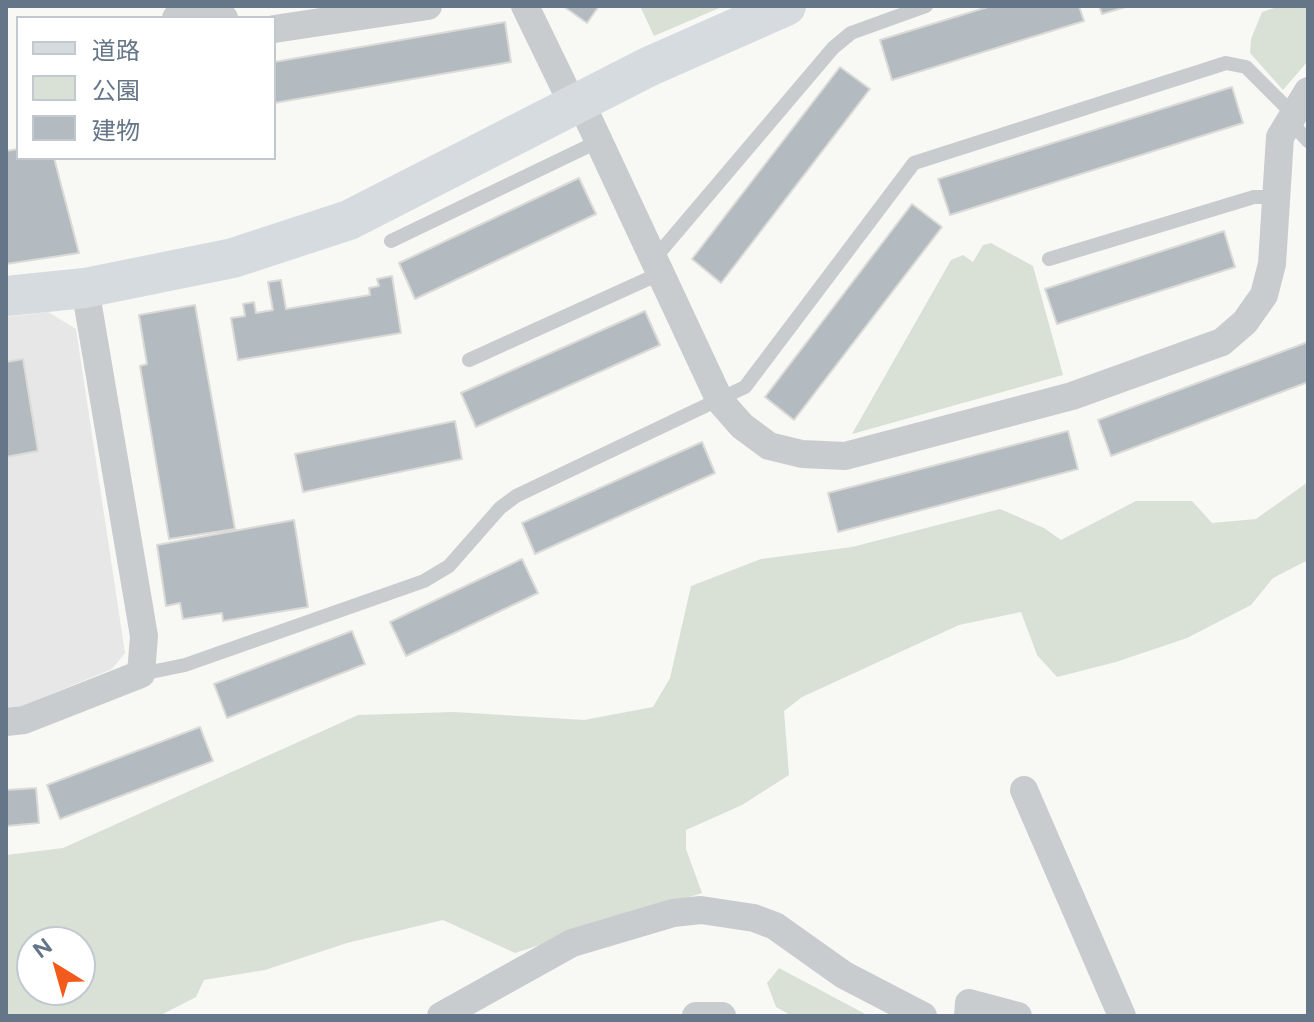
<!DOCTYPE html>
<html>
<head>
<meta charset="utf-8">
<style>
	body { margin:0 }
	#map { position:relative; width:1314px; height:1022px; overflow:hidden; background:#f8f8f5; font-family:Figtree,"Noto Sans JP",sans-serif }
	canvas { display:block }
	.frame { position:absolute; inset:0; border:8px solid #657689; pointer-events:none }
	.legend { position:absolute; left:16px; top:16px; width:260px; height:144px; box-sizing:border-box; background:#fff; border:2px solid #c1c8d0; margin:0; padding:10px 14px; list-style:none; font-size:24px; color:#657689 }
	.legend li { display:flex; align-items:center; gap:16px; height:40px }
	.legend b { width:40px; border:2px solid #c1c8d0 }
	.north { position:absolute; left:16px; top:926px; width:80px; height:80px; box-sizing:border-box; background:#fff; border:2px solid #c1c8d0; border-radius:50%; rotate:323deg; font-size:22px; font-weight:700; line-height:32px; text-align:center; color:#657689 }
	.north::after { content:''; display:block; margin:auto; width:28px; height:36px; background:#f25b1b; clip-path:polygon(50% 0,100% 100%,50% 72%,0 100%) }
</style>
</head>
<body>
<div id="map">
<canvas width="1314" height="1022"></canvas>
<div class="frame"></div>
<ul class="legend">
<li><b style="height:10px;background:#d6dbe0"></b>道路</li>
<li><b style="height:22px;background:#d9e1d6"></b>公園</li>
<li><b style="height:22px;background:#b3bac0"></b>建物</li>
</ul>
<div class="north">N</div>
</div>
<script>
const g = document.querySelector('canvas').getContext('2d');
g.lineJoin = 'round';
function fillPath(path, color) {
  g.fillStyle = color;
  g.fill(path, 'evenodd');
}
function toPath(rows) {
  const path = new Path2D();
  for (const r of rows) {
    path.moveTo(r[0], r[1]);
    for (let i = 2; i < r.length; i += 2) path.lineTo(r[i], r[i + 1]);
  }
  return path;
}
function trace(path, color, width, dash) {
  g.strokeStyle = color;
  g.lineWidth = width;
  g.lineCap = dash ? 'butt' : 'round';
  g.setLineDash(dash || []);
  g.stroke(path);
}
const built = toPath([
	[48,312,76,329,125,653,112,669,22,706,6,708,6,317]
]);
const green = toPath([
	[640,6,724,6,654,36],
	[1280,6,1308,6,1308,61,1283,90,1250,53,1251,39,1262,12],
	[991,243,1033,266,1063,375,852,434,951,260,963,255,973,262,983,245],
	[1308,482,1308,560,1273,578,1251,605,1187,638,1116,662,1057,677,1037,655,1021,612,959,625,802,697,784,711,789,775,742,805,686,830,686,849,702,893,515,953,443,920,347,943,265,970,204,980,196,997,159,1016,6,1016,6,855,63,848,358,715,454,712,584,720,653,707,670,678,691,586,761,559,852,547,1000,509,1044,528,1061,540,1136,501,1192,501,1212,523,1256,519],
	[32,942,80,942,80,990,32,990],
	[779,968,869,1016,792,1016,776,1007,767,983]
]);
const building = toPath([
	[563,6,599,6,587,23,563,6],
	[991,6,1079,6,1084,21,892,80,880,40,991,6],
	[1099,6,1129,6,1102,14,1099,6],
	[505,22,511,62,274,103,274,62,505,22],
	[840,67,870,89,721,283,692,259,840,67],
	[1232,87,1243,123,950,215,938,179,1232,87],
	[18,149,18,158,54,158,79,253,6,264,6,151,18,149],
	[579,178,596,214,415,299,399,263,579,178],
	[912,204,942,227,794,420,765,397,912,204],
	[1224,231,1235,267,1057,324,1045,289,1224,231],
	[392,276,401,333,238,360,231,318,245,316,243,304,254,302,256,313,273,310,268,282,281,280,286,309,370,295,369,288,379,286,377,279,392,276],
	[195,305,235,529,169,539,140,366,147,364,139,315,195,305],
	[645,311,660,345,476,427,461,393,645,311],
	[1308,342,1308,382,1111,456,1098,420,1308,342],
	[23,359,38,451,6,457,6,362,23,359],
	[455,421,462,459,303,492,295,454,455,421],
	[1068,431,1078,469,838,532,828,493,1068,431],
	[702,442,715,473,535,554,522,523,702,442],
	[294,520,308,607,223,621,222,613,183,619,180,603,166,606,157,545,294,520],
	[522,559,538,593,406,656,390,622,522,559],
	[352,631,365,664,227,718,214,684,352,631],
	[200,727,213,761,60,819,47,785,200,727],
	[36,788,39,823,6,826,6,790,36,788]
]);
const lane = toPath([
	[1290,121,1308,141],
	[391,241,599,141],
	[654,259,833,48,851,33,926,6],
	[1049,259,1254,197,1276,197],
	[469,360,661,273],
	[141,674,185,665,424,581,449,566,500,508,516,496,745,387,914,163,1226,63,1246,67,1293,114]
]);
const street = toPath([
	[525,6,573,105],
	[176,18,212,11,224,18],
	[274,29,428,6],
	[580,101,720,401,742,426,769,446,802,454,845,456,1072,396,1222,342,1245,322,1264,295,1272,264,1280,137,1308,91],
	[6,722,24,720,141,674,144,636,85,288],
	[1024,790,1122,1016],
	[441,1016,572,943,673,913,701,910,754,918,775,926,844,975,923,1016],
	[696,1016,722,1016],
	[968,1016,969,1003,1018,1016]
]);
const secondary = toPath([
	[6,296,85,288,233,258,349,220,648,67,786,6]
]);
fillPath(built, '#e6e7e6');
fillPath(green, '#d9e1d6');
fillPath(building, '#b3bac0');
trace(building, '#dadad7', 2);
trace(lane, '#c8cccf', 14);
trace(street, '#c8cccf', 28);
trace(secondary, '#d6dbe0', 40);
</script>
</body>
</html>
